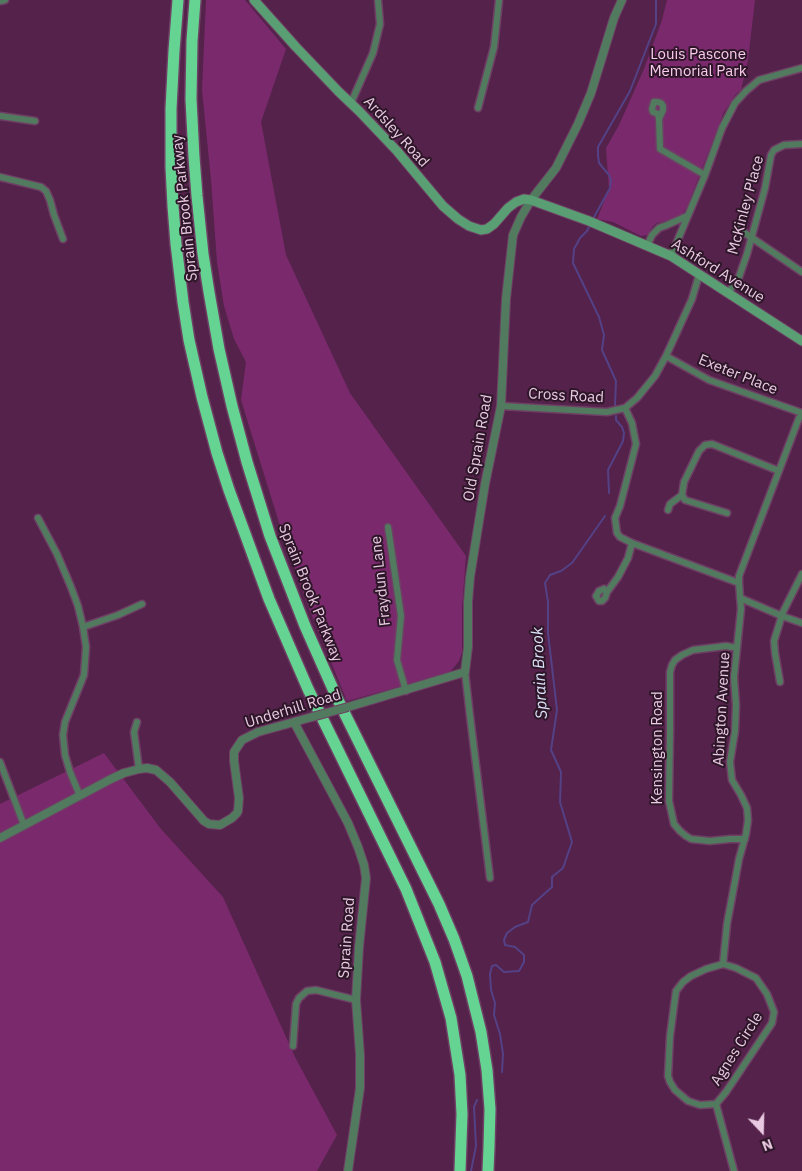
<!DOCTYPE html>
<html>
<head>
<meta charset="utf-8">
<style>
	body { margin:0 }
	#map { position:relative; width:802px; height:1171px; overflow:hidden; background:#54224a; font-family:"IBM Plex Sans",sans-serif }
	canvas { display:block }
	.north { position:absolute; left:737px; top:1106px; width:50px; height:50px; -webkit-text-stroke:4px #2d1628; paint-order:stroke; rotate:159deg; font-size:14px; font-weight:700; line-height:20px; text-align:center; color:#eacae2 }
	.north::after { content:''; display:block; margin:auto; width:18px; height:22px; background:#eacae2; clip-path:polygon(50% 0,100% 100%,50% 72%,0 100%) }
</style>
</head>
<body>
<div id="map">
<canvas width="802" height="1171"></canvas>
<div class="north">N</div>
</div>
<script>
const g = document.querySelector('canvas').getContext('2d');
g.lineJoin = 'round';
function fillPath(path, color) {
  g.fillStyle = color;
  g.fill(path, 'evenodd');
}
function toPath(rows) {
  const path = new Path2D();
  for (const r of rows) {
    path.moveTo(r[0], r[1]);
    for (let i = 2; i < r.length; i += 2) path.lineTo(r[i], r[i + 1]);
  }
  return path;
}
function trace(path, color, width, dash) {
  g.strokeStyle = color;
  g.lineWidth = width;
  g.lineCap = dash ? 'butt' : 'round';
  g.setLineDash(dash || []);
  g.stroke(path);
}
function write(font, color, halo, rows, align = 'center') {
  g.font = font + ' "IBM Plex Sans",sans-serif';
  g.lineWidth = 4;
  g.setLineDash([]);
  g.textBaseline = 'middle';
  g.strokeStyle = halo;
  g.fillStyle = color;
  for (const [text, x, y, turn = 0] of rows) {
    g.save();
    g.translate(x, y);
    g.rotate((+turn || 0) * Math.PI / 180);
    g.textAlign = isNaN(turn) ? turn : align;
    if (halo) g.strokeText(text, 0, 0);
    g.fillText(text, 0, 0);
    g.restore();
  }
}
const green = toPath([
	[206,0,245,0,286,49,261,122,286,255,350,393,466,556,462,608,462,652,459,661,451,671,442,675,347,701,308,606,281,529,241,400,246,362,234,339,224,306,217,262,211,180,202,90],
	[667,0,755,0,748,60,741,90,736,94,724,112,687,207,684,212,679,216,674,219,657,223,653,226,647,235,641,236,613,222,597,219,609,189,606,148,619,125,644,69,662,20],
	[104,753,161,829,223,897,295,1057,337,1135,317,1171,0,1171,0,804]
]);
const stream = toPath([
	[593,219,610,188,611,180,609,175,599,163,598,155,598,147,630,91,656,24,656,0],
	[590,225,587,231,580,238,574,249,573,263,599,317,604,335,602,350,616,381,615,406],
	[609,493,608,470,623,441,624,433,622,427,616,420,616,416],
	[502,1072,503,1054,500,1034,494,1015,495,1003,491,990,490,974,492,966,496,965,504,972,519,971,524,962,524,955,515,947,505,945,504,940,507,933,515,927,528,922,532,905,552,887,552,877,563,868,572,842,560,802,561,772,551,750,557,710,548,633,548,602,545,583,550,575,561,571,572,563,605,516],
	[471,1171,476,1146,474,1107,477,1100]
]);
const minor = toPath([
	[0,1,5,0],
	[654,102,658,102,661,103,663,106,663,110,659,119,658,114,653,112,652,109,654,102],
	[351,103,373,53,380,24,378,0],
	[478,108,494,47,499,0],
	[0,116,35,121],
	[659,119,660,149,705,175],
	[0,177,41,187,46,191,50,200,54,215,63,239],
	[739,229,802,272],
	[647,246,652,235,659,228,667,225,687,216],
	[671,256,705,175,722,128,735,103,746,91,759,80,802,68],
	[728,293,739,277,747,254,765,188,771,155,774,150,784,145,802,144],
	[666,356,709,380,802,413],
	[501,406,607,412,625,408,637,398,655,376,666,356,692,299,699,275],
	[625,408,632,423,636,444,620,506,615,518,617,533,620,537,632,543,739,583],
	[682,495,684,482,699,451,705,445,712,444,779,471],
	[682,495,685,500,727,513],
	[668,510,670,504,682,495],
	[38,518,57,554,71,587,78,606,83,627,86,647,84,675,65,722,63,735,65,755,70,772,80,796],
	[388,527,401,616,397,660,406,691],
	[604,589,607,592,605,598,602,601,599,601,596,596,599,591,604,589],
	[607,592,618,577,628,558,632,543],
	[740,598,782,616,802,623],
	[83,627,118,615,142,604],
	[737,648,726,646,693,650,682,655,675,660,672,665,670,672,670,731,669,801,674,824,680,831,686,836,691,839,710,841,730,839,745,839],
	[465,672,470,716,490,878],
	[780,682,775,653,774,641,783,612,802,574],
	[137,722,134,732,139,769],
	[0,762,24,825],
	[723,964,727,924,735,881,739,859,746,834,748,820,747,808,741,795,732,780,730,762,735,731,736,705,734,677,741,609,739,583,739,576,799,418,802,415],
	[723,964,736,968,756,978,767,994,774,1012,772,1023,726,1092,716,1104,700,1105,688,1101,675,1090,670,1082,668,1076,670,1036,676,991,683,982,691,976,706,969,723,964],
	[293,1046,296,1004,299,998,307,991,316,990,356,1000],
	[716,1104,734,1171]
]);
const tertiary = toPath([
	[348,707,465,672,468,647,468,602,470,577,485,484,501,406,506,299,513,235,521,217,531,200,556,168,578,124,591,93,614,18,622,0],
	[294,722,348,823,358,847,364,865,366,878,359,947,356,1000,360,1055,360,1088,348,1171],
	[0,838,111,779,124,773,139,769,147,768,156,770,170,782,204,821,209,824,220,825,232,818,237,813,238,811,239,798,234,761,234,752,242,740,258,732,312,717]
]);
const secondary = toPath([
	[254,0,296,47,339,92,359,111,397,151,443,206,458,219,469,226,481,230,487,229,494,224,508,208,516,202,524,199,531,200,589,221,671,256,802,341]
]);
const motorway = toPath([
	[178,0,174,51,171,109,171,167,173,206,176,244,183,302,189,340,202,397,217,453,229,490,269,599,308,689,406,889,435,962,451,1018,460,1075,462,1114,460,1171],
	[195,0,192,41,191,99,194,157,197,196,203,254,209,292,219,349,232,406,247,462,270,536,305,626,337,698,439,904,454,939,467,976,481,1032,487,1070,490,1109,489,1147,488,1171]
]);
const tertiaryBridge = toPath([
	[312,717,348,707]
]);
const parkNames = [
	["Louis Pascone",698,55],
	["Memorial Park",698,72]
];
const streetNames = [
	["Ardsley Road",396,132,48],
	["McKinley Place",746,205,-75],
	["Sprain Brook Parkway",185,208,-96],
	["Ashford Avenue",718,271,32],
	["Exeter Place",738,375,22],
	["Cross Road",566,396,3],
	["Old Sprain Road",478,448,-80],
	["Fraydun Lane",381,581,-96],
	["Sprain Brook Parkway",310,593,68],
	["Underhill Road",293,709,-17],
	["Abington Avenue",722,709,-87],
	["Kensington Road",658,748,-90],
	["Sprain Road",347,938,-86],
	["Agnes Circle",737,1049,-58]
];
const waterNames = [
	["Sprain Brook",540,673,-93]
];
fillPath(green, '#7a2a6c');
trace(stream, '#544186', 2);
trace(minor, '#6f4065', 9);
trace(tertiary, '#6f4065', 10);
trace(secondary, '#6f4065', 11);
trace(motorway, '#6f4065', 14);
trace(minor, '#517a5f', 6);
trace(tertiary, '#517a5f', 8);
trace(secondary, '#5a9e74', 9);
trace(motorway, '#65d392', 11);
trace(tertiaryBridge, '#6f4065', 10, []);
trace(tertiaryBridge, '#517a5f', 8);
write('15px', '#faccee', '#2d1628', parkNames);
write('15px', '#eacae2', '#2d1628', streetNames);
write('italic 16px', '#dae0f8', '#2d1628', waterNames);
</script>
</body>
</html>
